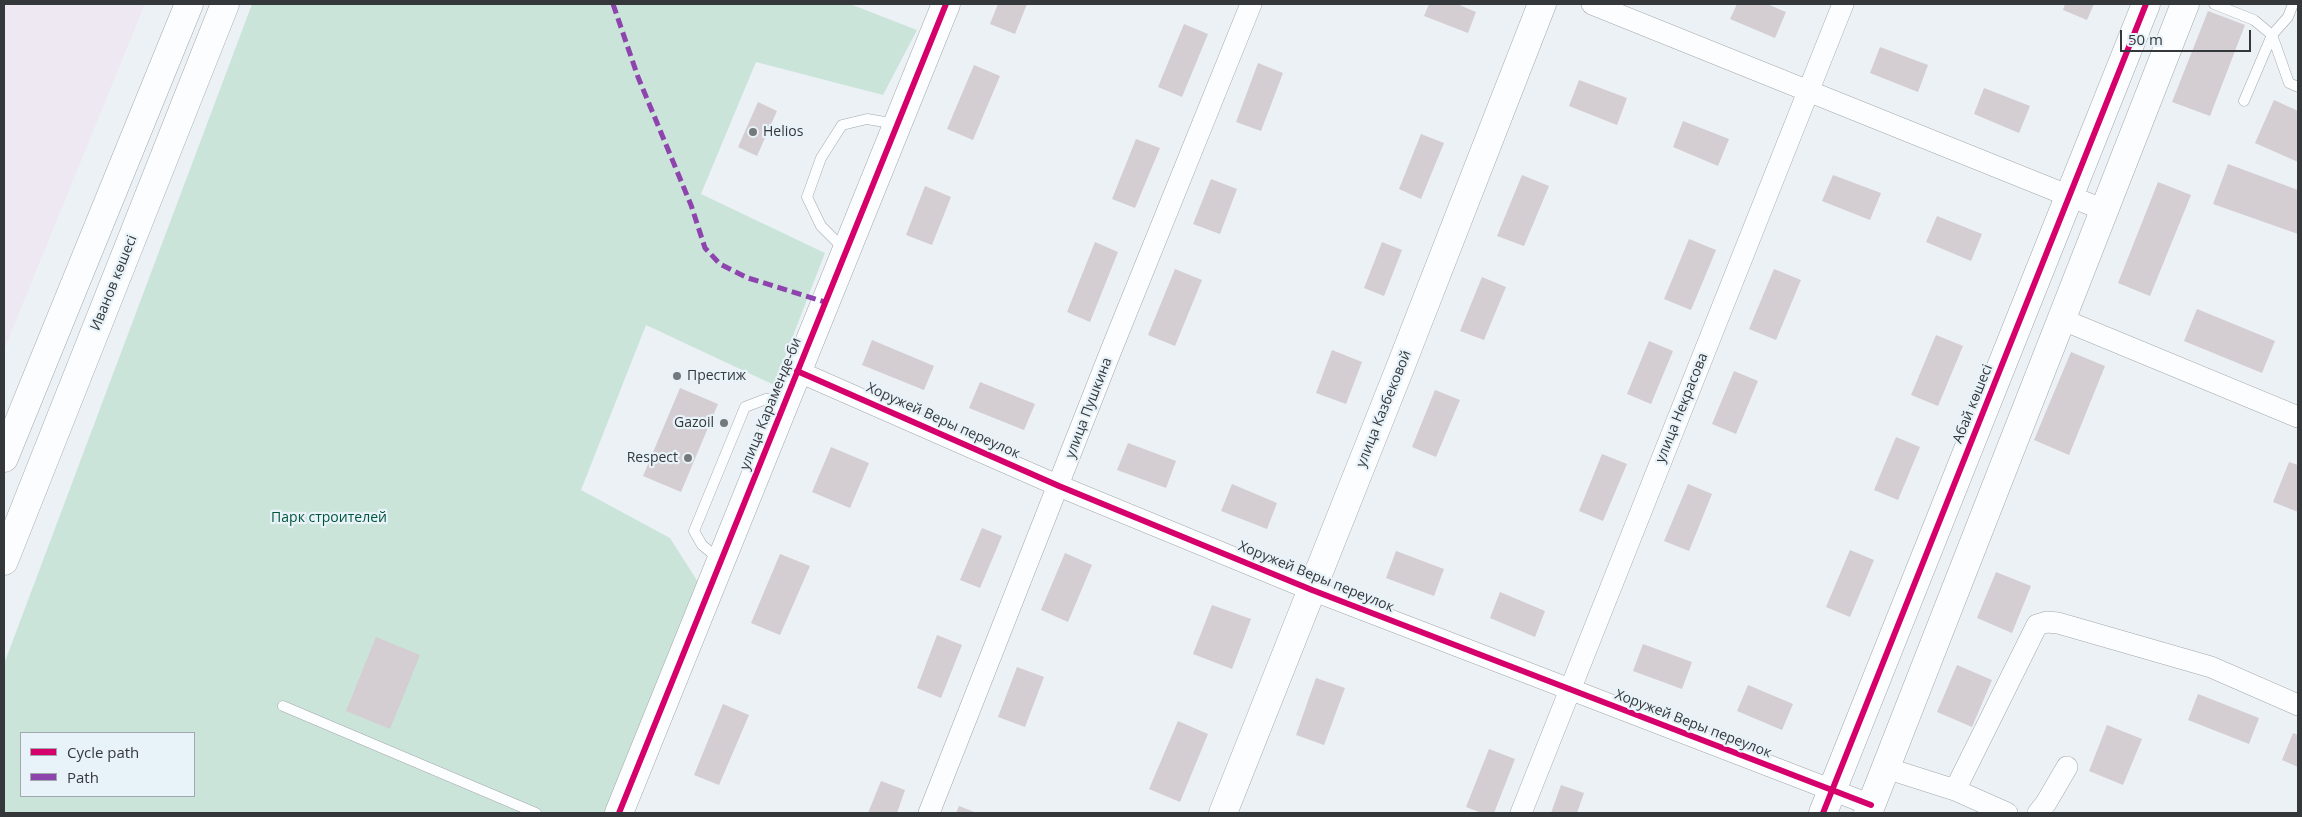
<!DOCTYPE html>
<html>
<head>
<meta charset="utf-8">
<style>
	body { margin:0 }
	#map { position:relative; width:2302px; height:817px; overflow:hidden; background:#ecf1f5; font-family:"Open Sans",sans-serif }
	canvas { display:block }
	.frame { position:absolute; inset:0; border:5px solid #34383a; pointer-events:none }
	.legend { position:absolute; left:20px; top:732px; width:175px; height:65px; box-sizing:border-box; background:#e8f2f9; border:1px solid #a0a8ad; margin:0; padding:6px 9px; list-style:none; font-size:15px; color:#34383a }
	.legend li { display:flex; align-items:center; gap:10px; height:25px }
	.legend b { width:25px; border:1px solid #a0a8ad }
	.scale { position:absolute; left:2120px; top:30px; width:131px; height:22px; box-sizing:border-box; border:2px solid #34383a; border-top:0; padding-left:6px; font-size:15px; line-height:18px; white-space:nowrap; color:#34383a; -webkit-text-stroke:4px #e8f2f9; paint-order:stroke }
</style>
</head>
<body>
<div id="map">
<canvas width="2302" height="817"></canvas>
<div class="frame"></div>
<ul class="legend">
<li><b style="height:6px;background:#d6006c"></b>Cycle path</li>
<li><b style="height:6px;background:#8e44ad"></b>Path</li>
</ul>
<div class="scale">50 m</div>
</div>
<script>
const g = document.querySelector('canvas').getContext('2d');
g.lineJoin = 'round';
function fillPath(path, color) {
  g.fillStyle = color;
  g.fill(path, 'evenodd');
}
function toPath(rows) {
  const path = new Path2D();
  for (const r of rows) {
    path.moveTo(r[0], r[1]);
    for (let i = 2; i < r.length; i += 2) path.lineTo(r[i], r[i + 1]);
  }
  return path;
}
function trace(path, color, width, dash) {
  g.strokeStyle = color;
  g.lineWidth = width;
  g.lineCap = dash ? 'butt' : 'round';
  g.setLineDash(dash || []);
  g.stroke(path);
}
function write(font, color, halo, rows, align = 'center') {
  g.font = font + ' "Open Sans",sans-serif';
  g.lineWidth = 4.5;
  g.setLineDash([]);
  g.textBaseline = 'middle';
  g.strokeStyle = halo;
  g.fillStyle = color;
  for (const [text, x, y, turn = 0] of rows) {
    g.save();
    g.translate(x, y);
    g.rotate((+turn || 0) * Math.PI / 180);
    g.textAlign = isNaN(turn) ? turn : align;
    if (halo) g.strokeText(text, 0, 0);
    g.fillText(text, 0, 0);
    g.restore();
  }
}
const industrial = toPath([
	[4,4,145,4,4,350]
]);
const green = toPath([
	[252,4,850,4,917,30,883,95,756,62,701,194,825,253,774,385,646,325,581,490,670,538,698,582,606,813,4,813,4,664],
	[21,733,194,733,194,796,21,796]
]);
const building = toPath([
	[998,4,1027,4,1015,34,990,24],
	[1429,4,1457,4,1476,12,1468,33,1424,16],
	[1737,4,1767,4,1786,12,1775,38,1730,19],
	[2065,4,2094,4,2087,20,2063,10],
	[2208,11,2245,25,2210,116,2172,102],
	[1184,24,1208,34,1182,97,1158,87],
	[1880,47,1928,65,1918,92,1870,73],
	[1258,63,1283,73,1261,131,1236,122],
	[974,65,1000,76,973,140,947,129],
	[1579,80,1627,98,1617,125,1569,106],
	[1984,88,2030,106,2019,133,1974,114],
	[2274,100,2298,111,2298,162,2255,143],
	[758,102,777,111,757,156,738,147],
	[1683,121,1729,139,1718,166,1673,147],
	[1421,134,1444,143,1421,199,1399,189],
	[1136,139,1160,148,1135,208,1112,199],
	[2228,164,2298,190,2298,234,2213,204],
	[1522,175,1549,186,1524,246,1497,236],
	[1833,175,1881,193,1870,220,1822,201],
	[1211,179,1237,189,1220,234,1193,224],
	[2158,182,2191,195,2150,296,2118,283],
	[925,186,951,197,932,245,906,235],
	[1937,216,1982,234,1971,261,1926,242],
	[1689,239,1716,250,1691,310,1664,299],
	[1095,242,1118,252,1090,322,1067,312],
	[1382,242,1402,250,1384,296,1364,288],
	[1175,269,1202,280,1175,346,1148,335],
	[1774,269,1801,280,1776,340,1749,329],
	[1482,277,1506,287,1484,340,1460,331],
	[2197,309,2275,341,2262,373,2184,341],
	[1936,335,1963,346,1938,406,1911,395],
	[872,340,934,366,924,390,862,365],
	[1649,341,1673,351,1651,404,1627,394],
	[1332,350,1362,362,1346,404,1316,393],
	[2071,352,2105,366,2069,455,2034,440],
	[1734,371,1758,381,1736,434,1712,424],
	[980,382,1035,404,1024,430,969,408],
	[680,388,718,404,681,492,643,476],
	[1435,390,1460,400,1436,457,1412,447],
	[1896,437,1920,447,1898,500,1874,490],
	[1128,443,1176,461,1166,488,1117,470],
	[831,447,869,463,850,508,812,492],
	[1602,454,1627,464,1603,521,1579,511],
	[2289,462,2298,465,2298,512,2273,502],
	[1232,484,1277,503,1267,529,1221,511],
	[1688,484,1712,494,1689,551,1664,541],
	[982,528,1002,536,980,588,960,580],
	[1850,550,1874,560,1850,617,1826,607],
	[1396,551,1444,569,1434,596,1386,578],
	[1065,553,1092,565,1068,622,1041,610],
	[780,554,810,566,780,635,751,623],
	[1996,572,2031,586,2012,633,1977,618],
	[1500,592,1545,611,1535,637,1490,618],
	[1212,605,1251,619,1232,669,1193,654],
	[937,635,962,645,941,698,917,688],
	[376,637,420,655,390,729,346,711],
	[1643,644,1692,662,1682,689,1633,671],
	[1957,665,1992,680,1972,727,1937,712],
	[1017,667,1044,677,1025,727,998,717],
	[1316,678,1345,688,1324,745,1296,735],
	[1748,685,1793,704,1782,730,1737,711],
	[2198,694,2259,718,2249,744,2188,720],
	[723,704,749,715,719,785,694,775],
	[1178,721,1208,734,1180,802,1149,789],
	[2107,725,2142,739,2123,785,2089,771],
	[2293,733,2298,735,2298,767,2282,760],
	[1489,749,1515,759,1494,813,1482,813,1466,807],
	[881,781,905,790,897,813,868,813],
	[1561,785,1584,793,1577,813,1551,813],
	[959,806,977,813,956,813]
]);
const lane = toPath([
	[2214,4,2254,20,2272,35,2289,83,2298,87],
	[2244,101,2272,35,2288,17,2293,4],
	[845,250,821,226,807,197,821,158,842,125,867,119,897,124],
	[720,560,702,545,694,531,745,407,766,399,785,397],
	[283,706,536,813]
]);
const street = toPath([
	[1592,4,2104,210],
	[2061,319,2298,417],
	[797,371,1059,486,1312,590,1871,805],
	[1886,768,1955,790,2007,813],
	[1955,790,2037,625,2047,622,2058,623,2211,667,2298,705],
	[929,813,1110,353,1251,4],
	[1521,813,1843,4],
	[2038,813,2046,803,2067,767]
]);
const secondary = toPath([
	[4,458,189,4],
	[4,561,225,4],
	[619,813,946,4],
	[1223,813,1400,368,1542,4],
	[1823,813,2146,4],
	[1868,813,2185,4]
]);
const quiet = toPath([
	[613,4,638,77,691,205,705,248,720,264,748,278,825,302]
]);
const cycleway = toPath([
	[797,371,1059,486,1312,590,1871,805],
	[619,813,946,4],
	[1823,813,2146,4]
]);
const markers = [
	[753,132,5,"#74797b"],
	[677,376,5,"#74797b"],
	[724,423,5,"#74797b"],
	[688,458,5,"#74797b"]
];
const poiNames = [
	["Helios",763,132],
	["Престиж",687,376],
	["Gazoil",714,423,"right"],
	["Respect",678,458,"right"]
];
const streetNames = [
	["Иванов көшесі",114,283,-68],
	["улица Караменде-би",771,404,-68],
	["Абай көшесі",1973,404,-68],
	["улица Пушкина",1089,408,-69],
	["улица Некрасова",1682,408,-68],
	["улица Казбековой",1384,409,-68],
	["Хоружей Веры переулок",943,421,24],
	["Хоружей Веры переулок",1316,577,22],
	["Хоружей Веры переулок",1693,724,21]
];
const parkNames = [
	["Парк строителей",329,518]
];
fillPath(industrial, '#eee8f3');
fillPath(green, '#cbe4da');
fillPath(building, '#d4cdd2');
trace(lane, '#a3a7aa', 11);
trace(street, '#a3a7aa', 22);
trace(secondary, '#a3a7aa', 29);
trace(lane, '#fcfdfe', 10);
trace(street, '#fcfdfe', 21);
trace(secondary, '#fcfdfe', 28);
trace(quiet, '#8e44ad', 5, [10, 5]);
trace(cycleway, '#d6006c', 6);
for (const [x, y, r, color] of markers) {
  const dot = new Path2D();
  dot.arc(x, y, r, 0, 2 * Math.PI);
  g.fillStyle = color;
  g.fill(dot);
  trace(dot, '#e8f2f9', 2);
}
write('14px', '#34383a', '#e8f2f9', poiNames, 'left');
write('14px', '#34383a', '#e8f2f9', streetNames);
write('14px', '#005639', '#e8f2f9', parkNames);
</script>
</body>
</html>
